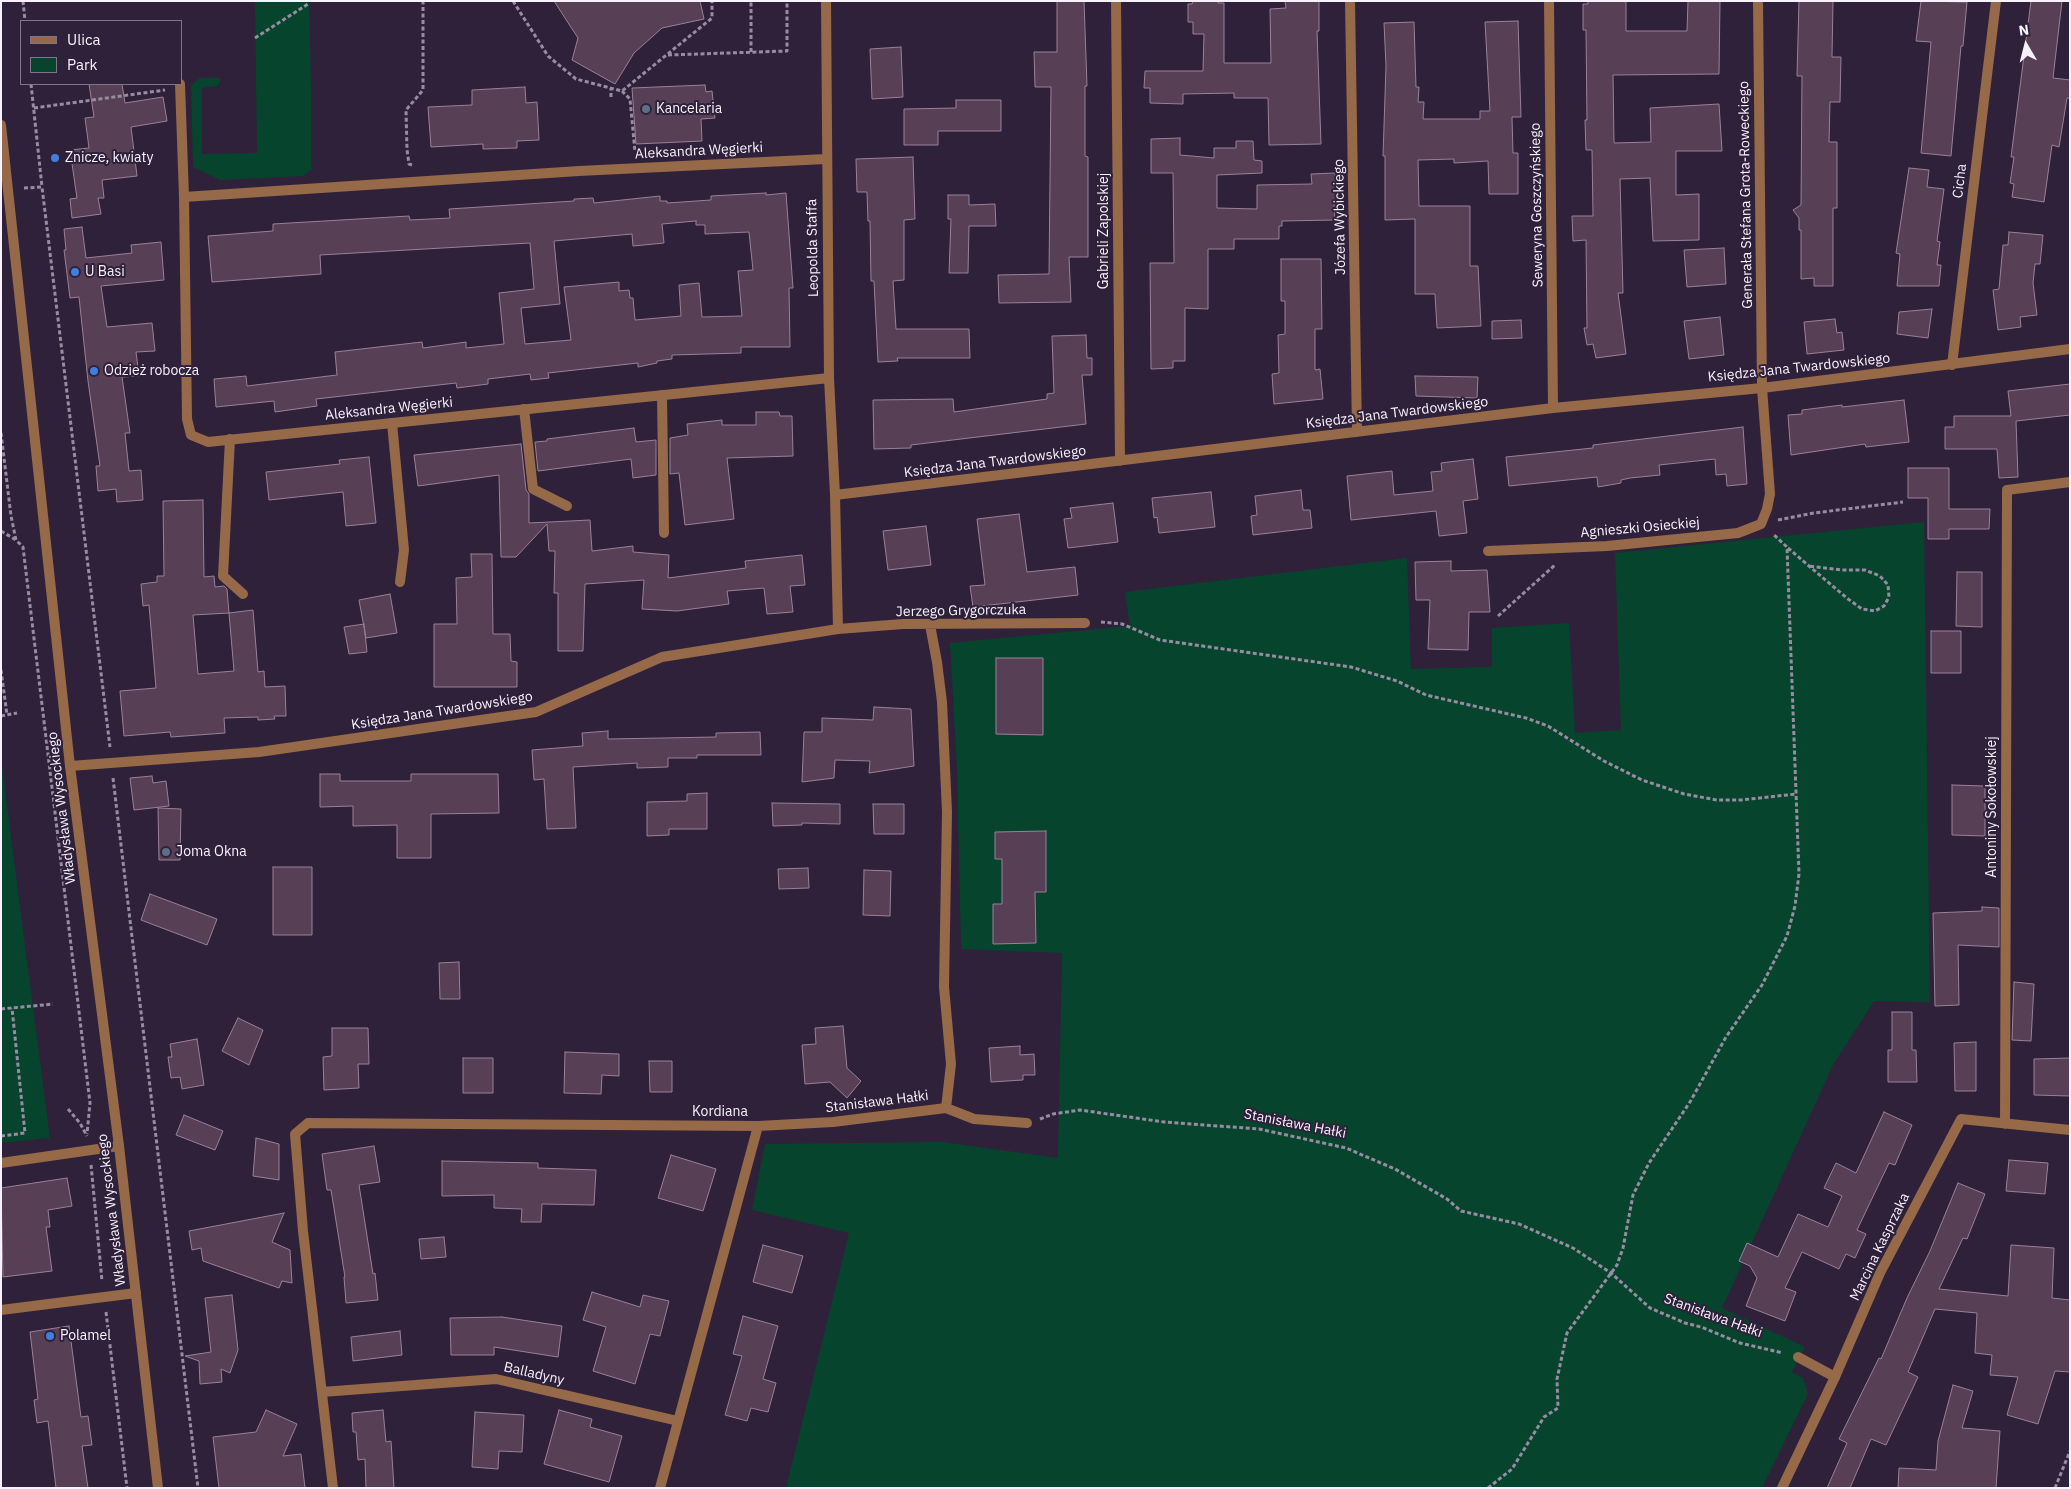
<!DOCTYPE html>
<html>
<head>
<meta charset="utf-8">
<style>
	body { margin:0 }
	#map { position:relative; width:2071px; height:1489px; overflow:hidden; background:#2f213a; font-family:"IBM Plex Sans",sans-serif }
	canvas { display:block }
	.frame { position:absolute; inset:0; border:2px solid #f8f1fe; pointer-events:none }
	.legend { position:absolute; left:20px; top:20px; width:162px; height:65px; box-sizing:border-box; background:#2f213a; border:1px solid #7f7488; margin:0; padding:6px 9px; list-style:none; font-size:15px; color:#f8f1fe }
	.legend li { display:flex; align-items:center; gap:10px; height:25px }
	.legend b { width:25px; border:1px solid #7f7488 }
	.north { position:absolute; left:2001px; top:20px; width:50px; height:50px; -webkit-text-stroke:4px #2f213a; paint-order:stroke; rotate:352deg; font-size:14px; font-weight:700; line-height:20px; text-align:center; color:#f8f1fe }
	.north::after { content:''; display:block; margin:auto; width:18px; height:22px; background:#f8f1fe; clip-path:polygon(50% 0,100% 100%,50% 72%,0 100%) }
</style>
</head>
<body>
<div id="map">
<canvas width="2071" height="1489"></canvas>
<div class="frame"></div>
<ul class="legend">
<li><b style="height:6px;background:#966948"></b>Ulica</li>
<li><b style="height:14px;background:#07442d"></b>Park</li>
</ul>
<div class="north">N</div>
</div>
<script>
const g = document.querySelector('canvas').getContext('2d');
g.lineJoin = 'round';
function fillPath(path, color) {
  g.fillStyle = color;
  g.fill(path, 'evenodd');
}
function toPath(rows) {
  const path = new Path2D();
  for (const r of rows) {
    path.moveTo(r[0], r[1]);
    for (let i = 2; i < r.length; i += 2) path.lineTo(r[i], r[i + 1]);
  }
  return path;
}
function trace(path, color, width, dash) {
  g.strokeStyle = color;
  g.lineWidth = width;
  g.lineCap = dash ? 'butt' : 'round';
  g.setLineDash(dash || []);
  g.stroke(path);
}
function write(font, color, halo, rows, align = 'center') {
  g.font = font + ' "IBM Plex Sans",sans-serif';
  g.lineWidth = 4;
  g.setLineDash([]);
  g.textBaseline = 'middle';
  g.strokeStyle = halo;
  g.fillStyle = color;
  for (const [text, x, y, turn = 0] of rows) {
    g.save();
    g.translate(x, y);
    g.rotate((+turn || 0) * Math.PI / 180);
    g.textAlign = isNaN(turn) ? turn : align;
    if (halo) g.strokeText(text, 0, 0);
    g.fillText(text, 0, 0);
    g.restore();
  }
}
const green = toPath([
	[255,1,309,1,311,87,311,170,303,176,220,180,193,167,191,85,200,78,220,78,220,82,217,86,202,88,202,154,257,153],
	[1924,522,1930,1002,1874,1001,1833,1065,1722,1308,1805,1347,1792,1372,1803,1378,1808,1394,1762,1488,786,1488,849,1233,752,1210,765,1144,942,1142,1058,1158,1062,953,961,949,957,769,950,643,1130,626,1125,592,1407,558,1411,669,1492,667,1492,628,1569,623,1575,733,1621,730,1615,553],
	[1,760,49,1131,49,1138,1,1143]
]);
const building = toPath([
	[554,1,700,1,704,19,662,28,634,53,615,84,572,60,578,38,554,1],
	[1057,1,1084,1,1087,86,1085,86,1085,156,1088,157,1088,257,1069,257,1071,302,999,303,998,275,1049,274,1051,87,1035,87,1034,52,1057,52,1057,1],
	[1193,1,1218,1,1218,3,1224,3,1224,63,1271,63,1270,9,1286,8,1285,1,1319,1,1319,31,1317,31,1321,144,1269,145,1268,98,1234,98,1234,93,1183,94,1183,104,1150,103,1150,88,1144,88,1145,71,1203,71,1204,34,1193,34,1193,22,1188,22,1188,4,1192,4,1193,1],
	[1588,1,1626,1,1626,31,1687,31,1688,1,1720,1,1719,74,1613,75,1614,143,1651,142,1650,108,1719,104,1722,151,1676,151,1676,195,1699,194,1699,240,1653,241,1650,178,1620,179,1623,293,1618,293,1626,354,1596,358,1593,344,1587,345,1584,328,1587,328,1586,240,1573,241,1572,216,1593,216,1592,150,1586,150,1585,120,1587,120,1586,30,1583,30,1583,4,1588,4,1588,1],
	[1799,1,1833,1,1832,57,1841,57,1840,102,1830,102,1829,142,1837,142,1837,208,1833,208,1833,286,1814,286,1814,278,1801,279,1801,230,1799,230,1799,218,1793,210,1801,205,1802,76,1797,76,1799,1],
	[1921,1,1967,2,1963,46,1961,46,1951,156,1921,153,1931,42,1916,41,1921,1],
	[2031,1,2062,1,2053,78,2070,80,2070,98,2067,98,2059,147,2052,145,2044,202,2012,197,2014,184,2010,183,2014,157,2011,157,2031,1],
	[1518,21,1521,117,1512,117,1513,153,1518,153,1518,194,1489,194,1488,161,1454,163,1454,159,1418,160,1419,206,1470,206,1470,266,1478,266,1481,326,1437,328,1435,294,1415,294,1415,219,1385,220,1385,156,1383,156,1386,66,1384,23,1414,22,1416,87,1419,87,1418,102,1424,102,1423,119,1480,119,1480,111,1490,111,1485,22,1518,21],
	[901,47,903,97,872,99,870,49,901,47],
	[89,84,122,84,125,103,163,97,167,121,131,127,137,176,102,180,104,198,98,198,101,214,72,218,70,199,77,198,70,150,89,148,85,118,94,117,89,84],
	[705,85,706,92,712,91,715,118,701,119,702,141,636,144,632,88,705,85],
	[525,87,526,103,537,102,539,140,517,141,517,148,483,149,483,144,431,147,428,107,472,105,472,90,525,87],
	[956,100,1001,100,1001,131,938,131,938,145,904,145,904,109,956,108,956,100],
	[1180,138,1180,155,1214,158,1214,148,1236,148,1236,141,1253,141,1254,160,1262,161,1262,173,1217,175,1217,208,1257,209,1257,185,1312,184,1311,174,1335,173,1337,205,1334,205,1335,220,1282,221,1282,226,1279,226,1279,239,1234,239,1234,249,1208,249,1208,309,1185,308,1185,361,1173,361,1173,368,1151,369,1150,263,1174,263,1173,173,1151,173,1151,139,1180,138],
	[913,157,915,219,904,220,904,280,893,281,896,329,969,329,970,358,897,358,898,361,878,362,874,281,871,281,870,221,868,221,867,192,857,192,856,159,913,157],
	[1909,168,1929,170,1927,187,1944,189,1937,241,1940,242,1937,265,1941,265,1939,286,1897,286,1900,254,1896,253,1909,168],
	[766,193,766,195,786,193,793,288,789,288,790,347,741,347,741,353,672,355,672,359,657,361,657,363,638,367,638,363,548,373,549,378,531,380,530,374,488,379,488,384,457,388,456,383,316,399,317,406,275,412,274,401,216,407,214,379,246,376,247,386,337,375,335,352,422,342,423,348,466,342,466,348,504,344,499,293,534,289,530,243,320,255,321,274,212,282,208,236,273,231,273,224,409,216,410,220,450,218,449,209,574,201,574,199,593,198,594,203,660,196,660,201,667,201,667,203,711,200,711,196,766,193],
	[696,221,696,225,705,225,705,234,749,232,753,270,738,271,742,316,702,317,699,283,679,285,681,316,635,320,633,298,630,298,629,290,619,291,619,282,564,287,571,340,525,344,521,308,560,304,554,241,632,234,633,246,664,243,662,224,696,221],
	[948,195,969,195,969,205,995,204,996,226,969,226,968,273,949,273,951,219,948,219,948,195],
	[82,227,86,258,132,253,131,245,161,242,164,280,101,286,107,327,152,323,155,351,136,352,139,376,122,377,130,433,125,433,129,471,141,470,143,500,117,502,116,489,98,491,96,466,100,466,88,381,79,297,70,298,64,250,66,250,64,229,82,227],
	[2009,232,2043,235,2040,264,2035,264,2033,283,2037,315,2020,317,2021,327,1998,330,1993,290,1999,289,2003,245,2008,245,2009,232],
	[1724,248,1726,284,1687,287,1684,250,1724,248],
	[1281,259,1321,259,1322,329,1315,329,1315,370,1320,369,1323,399,1274,404,1272,374,1279,373,1278,335,1285,334,1285,301,1281,301,1281,259],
	[1932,309,1928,338,1897,334,1899,312,1932,309],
	[1720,317,1724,355,1689,359,1684,321,1720,317],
	[1835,319,1837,333,1842,332,1844,350,1807,354,1804,322,1835,319],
	[1521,320,1522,338,1492,339,1492,321,1521,320],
	[1086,335,1087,358,1092,358,1092,375,1082,375,1086,424,911,445,911,448,874,449,873,400,953,399,954,412,1047,399,1047,394,1054,393,1052,336,1086,335],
	[1415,376,1478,377,1477,398,1416,396,1415,376],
	[2070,384,2070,415,2016,421,2018,477,1999,478,1997,449,1945,449,1945,427,1954,427,1954,416,2011,416,2008,391,2070,384],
	[1904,400,1909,442,1866,447,1865,444,1791,455,1788,415,1802,414,1802,410,1842,405,1842,407,1904,400],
	[756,412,779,412,780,416,792,416,793,456,727,458,734,519,685,525,679,473,670,474,670,438,688,435,687,424,722,420,722,425,756,425,756,412],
	[1743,427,1747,484,1727,486,1726,474,1716,475,1715,459,1659,465,1660,475,1630,478,1621,480,1621,483,1598,487,1597,477,1509,486,1506,457,1593,448,1593,445,1626,441,1743,427],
	[634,428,636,442,656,440,656,475,633,478,631,459,538,471,535,442,547,441,547,439,634,428],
	[521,444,526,490,529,494,529,523,590,520,592,551,633,546,633,552,669,555,668,578,746,568,745,561,802,555,805,585,790,586,793,612,767,614,764,588,727,591,729,604,677,611,642,609,644,580,585,584,583,651,558,651,558,593,554,593,555,551,549,551,547,524,516,557,501,557,499,475,418,486,414,455,521,444],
	[369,457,376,523,346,526,343,492,269,500,266,472,340,464,339,460,369,457],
	[1473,459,1478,499,1463,501,1467,533,1439,536,1436,511,1351,520,1347,476,1392,471,1394,495,1433,491,1431,472,1442,471,1441,463,1473,459],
	[1908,468,1949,468,1949,509,1990,509,1989,529,1949,529,1949,539,1928,539,1928,498,1908,498,1908,468],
	[1301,490,1303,510,1310,510,1312,528,1253,535,1251,516,1257,515,1255,496,1301,490],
	[1211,492,1215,527,1159,533,1157,517,1154,518,1152,498,1211,492],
	[203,500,204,577,214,576,215,587,224,586,227,589,229,613,253,610,258,672,264,671,265,687,285,686,286,716,274,716,275,719,258,720,258,717,224,718,225,733,171,737,170,732,124,736,120,691,156,688,149,605,143,606,141,584,157,582,157,576,164,576,163,501,203,500],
	[229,613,234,671,198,674,193,615,229,613],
	[1113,503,1118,542,1068,548,1064,519,1072,518,1070,508,1113,503],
	[1019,514,1027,572,1075,567,1078,595,973,607,970,586,985,585,977,519,1019,514],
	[926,526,931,565,888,570,883,531,926,526],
	[471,554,492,554,493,634,510,634,511,661,517,662,517,687,434,687,434,624,457,624,456,578,472,577,471,554],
	[1451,561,1451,571,1487,570,1490,612,1469,612,1468,650,1428,649,1430,600,1416,600,1415,562,1451,561],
	[1957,572,1982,572,1982,627,1956,626,1957,572],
	[390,594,397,633,366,638,359,600,390,594],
	[364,624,367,652,349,654,344,627,364,624],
	[1931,631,1961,631,1961,673,1931,673,1931,631],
	[996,658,1043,658,1043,735,996,734,996,658],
	[874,707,911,709,914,766,869,773,870,761,835,760,834,778,802,782,804,732,822,732,822,718,873,720,874,707],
	[608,731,608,739,716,737,716,733,760,732,761,755,697,755,697,758,668,758,668,767,637,768,637,763,573,767,576,828,547,829,544,779,534,780,532,750,583,746,582,733,608,731],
	[320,774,340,774,340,781,411,781,411,774,498,774,499,813,431,814,431,858,397,858,397,825,353,826,353,806,320,807,320,774],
	[152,776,153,783,166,781,169,806,134,810,130,778,152,776],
	[1952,785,1985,786,1985,836,1952,835,1952,785],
	[707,793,707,829,669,829,669,835,647,836,647,802,687,801,687,794,707,793],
	[772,803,840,804,840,824,802,823,802,825,773,826,772,803],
	[873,804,904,804,904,834,874,834,873,804],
	[158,808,181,809,180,860,159,860,158,808],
	[1046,831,1046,892,1035,892,1036,943,993,944,993,904,1002,904,1002,859,995,859,995,832,1046,831],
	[273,867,312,867,312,935,273,935,273,867],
	[808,868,809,888,779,889,778,869,808,868],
	[864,870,891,871,890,916,863,915,864,870],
	[150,894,217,919,207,945,141,920,150,894],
	[1982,907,1999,908,1999,947,1958,945,1959,1005,1935,1006,1933,913,1982,911,1982,907],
	[459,962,460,999,440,999,439,963,459,962],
	[2014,982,2034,984,2031,1041,2012,1040,2014,982],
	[1892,1012,1912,1012,1912,1050,1916,1050,1917,1082,1888,1082,1888,1050,1892,1050,1892,1012],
	[238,1018,263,1030,249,1065,222,1051,238,1018],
	[843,1026,847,1068,861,1081,847,1098,830,1082,805,1084,802,1045,816,1044,815,1028,843,1026],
	[332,1028,368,1028,369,1064,358,1064,359,1088,324,1090,323,1057,332,1056,332,1028],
	[197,1039,204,1085,182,1089,180,1077,171,1078,168,1057,172,1057,170,1044,197,1039],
	[1976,1042,1976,1091,1955,1091,1954,1043,1976,1042],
	[1020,1046,1020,1055,1034,1054,1035,1075,1023,1075,1023,1080,991,1082,989,1048,1020,1046],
	[565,1052,619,1054,619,1076,602,1075,601,1094,564,1093,565,1052],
	[463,1058,493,1058,493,1093,463,1093,463,1058],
	[2070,1058,2070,1096,2034,1095,2034,1059,2070,1058],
	[649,1061,672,1061,672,1092,650,1092,649,1061],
	[1884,1112,1912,1125,1895,1165,1889,1163,1857,1230,1866,1234,1855,1258,1846,1254,1839,1269,1802,1252,1785,1288,1796,1292,1785,1321,1746,1306,1757,1278,1750,1266,1739,1261,1747,1243,1778,1257,1798,1214,1828,1227,1842,1196,1824,1188,1836,1163,1856,1173,1884,1112],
	[184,1115,223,1131,215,1150,176,1135,184,1115],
	[256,1138,279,1144,279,1180,253,1176,256,1138],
	[374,1146,380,1182,359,1185,373,1274,375,1273,378,1300,346,1303,344,1277,345,1277,331,1190,327,1190,322,1154,374,1146],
	[671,1155,716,1169,703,1211,658,1198,671,1155],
	[2009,1160,2048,1163,2045,1194,2006,1191,2009,1160],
	[442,1161,538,1163,538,1168,596,1170,594,1205,542,1204,541,1222,521,1222,522,1209,494,1208,494,1195,442,1196,442,1161],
	[67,1178,72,1206,48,1210,50,1227,46,1227,52,1271,3,1277,1,1188,67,1178],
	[1958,1183,1985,1194,1967,1239,1963,1238,1939,1289,2008,1296,2011,1245,2054,1248,2052,1298,2070,1300,2070,1372,2055,1371,2038,1424,2007,1415,2018,1377,1990,1375,1992,1355,1975,1353,1977,1313,1935,1309,1908,1372,1918,1377,1886,1445,1871,1439,1850,1488,1827,1488,1847,1443,1839,1439,1879,1358,1881,1359,1907,1298,1930,1251,1958,1183],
	[284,1213,272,1242,290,1250,292,1283,282,1281,279,1288,203,1261,201,1248,192,1250,189,1231,284,1213],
	[444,1237,446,1257,421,1259,419,1239,444,1237],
	[763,1245,803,1256,792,1293,753,1282,763,1245],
	[592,1292,640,1307,643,1295,669,1301,660,1336,650,1334,635,1384,593,1371,606,1327,583,1320,592,1292],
	[232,1295,238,1350,230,1373,221,1369,222,1382,200,1384,199,1361,185,1356,211,1352,205,1298,232,1295],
	[743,1316,778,1326,763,1379,776,1383,768,1412,751,1408,747,1421,725,1415,742,1356,733,1354,743,1316],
	[502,1317,562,1326,558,1357,494,1347,494,1355,451,1355,450,1318,502,1317],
	[69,1326,81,1417,88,1416,92,1445,82,1446,88,1488,56,1488,48,1421,37,1423,34,1400,38,1399,30,1332,69,1326],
	[400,1331,402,1355,353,1361,351,1337,400,1331],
	[1953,1385,1973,1391,1962,1428,2000,1431,1996,1488,1898,1488,1899,1468,1936,1470,1938,1441,1953,1385],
	[266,1410,297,1424,283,1456,301,1454,305,1488,219,1488,213,1437,256,1432,266,1410],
	[383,1410,386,1442,391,1441,394,1488,366,1488,365,1459,358,1460,356,1432,353,1432,352,1413,383,1410],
	[559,1410,592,1419,590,1427,622,1436,609,1482,544,1464,559,1410],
	[475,1412,524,1415,522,1452,499,1451,498,1469,472,1467,475,1412]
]);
const path = toPath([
	[23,1,25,21],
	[513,1,548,56,576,79,622,91,712,18,712,1],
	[255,38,308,4],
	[751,52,751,1],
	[668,55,787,51,787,1],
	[31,84,42,187],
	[622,91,630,99,635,152],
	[611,97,611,88],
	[34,108,165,90],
	[412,165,409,164,407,150,406,110,423,90,423,1],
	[24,188,42,187,110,747],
	[1,433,11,516,16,540,23,547,90,1103,87,1134],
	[1778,520,1814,513,1903,502],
	[1,531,16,540],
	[1788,548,1809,566,1848,599,1862,609,1875,611,1884,606,1889,597,1888,585,1880,576,1865,570,1842,570,1809,566],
	[1498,616,1555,565],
	[1101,622,1122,624,1160,640,1351,667,1397,681,1426,695,1526,718,1548,726,1604,761,1642,780,1684,794,1717,800,1741,800,1796,794],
	[1,670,7,715],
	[1,716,17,713],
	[113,778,198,1488],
	[1,1009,53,1004],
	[68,1109,80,1123,87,1136],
	[1040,1119,1053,1114,1080,1110,1164,1122,1259,1129,1346,1148,1395,1169,1447,1199,1461,1211,1519,1224,1573,1248,1611,1273,1650,1308,1685,1323,1701,1327,1740,1343,1783,1353],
	[1,1136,25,1133,12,1008],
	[91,1165,102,1281],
	[106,1312,127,1488],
	[1488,1488,1512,1469,1544,1417,1558,1408,1557,1379,1567,1333,1617,1265,1623,1248,1633,1195,1649,1163,1690,1102,1726,1037,1762,985,1787,936,1795,906,1799,874,1787,547,1773,534],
	[2055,1488,2070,1451]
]);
const service = toPath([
	[662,395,664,533],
	[524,409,533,489,567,506],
	[392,423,404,550,400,582],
	[230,439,223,576,243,594],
	[930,625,937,662,942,702,947,812,944,987,951,1064,946,1108,974,1119,1027,1123],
	[838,629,903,624,1085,623],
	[1798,1357,1835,1377]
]);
const minor = toPath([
	[826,1,829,378,835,495],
	[1116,1,1120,461],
	[1350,1,1357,432],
	[1549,1,1553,408],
	[180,84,184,197],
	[826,159,579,171,184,197,187,419,191,435,208,442,829,378],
	[1952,365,1996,1],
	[1488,551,1607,546,1738,533,1761,524,1767,509,1770,494,1762,388,1758,1],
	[70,766,259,752,536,712,662,657,838,629,835,495,1553,408,1762,388,2070,349],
	[2005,1124,2007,490,2070,482],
	[758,1126,833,1122,946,1108],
	[1,1163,119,1146],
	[1,1310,136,1293],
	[322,1392,496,1379,678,1421],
	[333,1488,303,1231,295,1134,308,1123,758,1126,660,1488],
	[1782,1488,1835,1377,1880,1273,1961,1119,2070,1130]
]);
const tertiary = toPath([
	[1,125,70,766,119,1146,158,1488]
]);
const markers = [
	[646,109,5,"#5c6f8a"],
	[55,158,5,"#3f7fe0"],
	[75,272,5,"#3f7fe0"],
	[94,371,5,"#3f7fe0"],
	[166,852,5,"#5c6f8a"],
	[50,1336,5,"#3f7fe0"]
];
const poiNames = [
	["Kancelaria",656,109],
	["Znicze, kwiaty",65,158],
	["U Basi",85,272],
	["Odzież robocza",104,371],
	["Joma Okna",176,852],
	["Polamel",60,1336]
];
const streetNames = [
	["Aleksandra Węgierki",699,151,-3],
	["Cicha",1960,181,-83],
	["Generała Stefana Grota-Roweckiego",1746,195,-91],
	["Seweryna Goszczyńskiego",1537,205,-91],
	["Józefa Wybickiego",1340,217,-91],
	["Gabrieli Zapolskiej",1104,231,-90],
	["Leopolda Staffa",813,248,-91],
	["Księdza Jana Twardowskiego",1799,368,-6],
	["Aleksandra Węgierki",389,409,-6],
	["Księdza Jana Twardowskiego",1397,413,-7],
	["Księdza Jana Twardowskiego",995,462,-7],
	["Agnieszki Osieckiej",1640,528,-5],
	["Jerzego Grygorczuka",961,611,-1],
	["Księdza Jana Twardowskiego",442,711,-9],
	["Antoniny Sokołowskiej",1992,807,-90],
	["Władysława Wysockiego",62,808,-97],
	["Stanisława Hałki",877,1102,-7],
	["Kordiana",720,1112],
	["Stanisława Hałki",1295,1124,11],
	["Władysława Wysockiego",112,1210,-97],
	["Marcina Kasprzaka",1880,1247,-64],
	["Stanisława Hałki",1713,1316,20],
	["Balladyny",534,1374,13]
];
fillPath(green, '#07442d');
fillPath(building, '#574056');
trace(building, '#9a8099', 1);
trace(path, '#988da0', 3, [4, 2.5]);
trace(service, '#966948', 10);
trace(minor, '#966948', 10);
trace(tertiary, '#966948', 10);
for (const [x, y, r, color] of markers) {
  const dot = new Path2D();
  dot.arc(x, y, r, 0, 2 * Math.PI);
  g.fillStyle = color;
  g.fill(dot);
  trace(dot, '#2f213a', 2);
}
write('14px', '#f8f1fe', '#2f213a', poiNames, 'left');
write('14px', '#f8f1fe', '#2f213a', streetNames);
</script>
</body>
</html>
